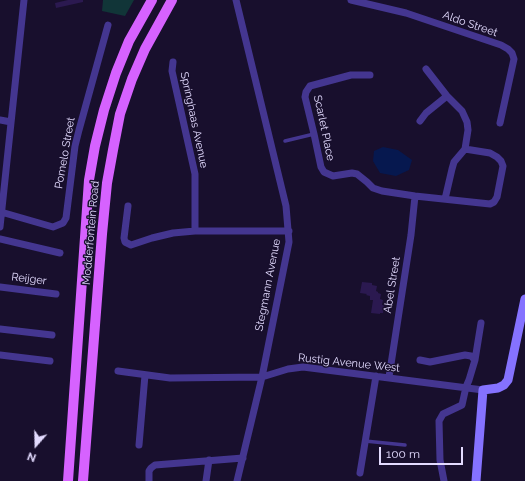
<!DOCTYPE html>
<html>
<head>
<meta charset="utf-8">
<style>
	body { margin:0 }
	#map { position:relative; width:525px; height:481px; overflow:hidden; background:#180f2d; font-family:Raleway,sans-serif }
	canvas { display:block }
	.north { position:absolute; left:16px; top:425px; width:40px; height:40px; -webkit-text-stroke:3px #180f2d; paint-order:stroke; rotate:200deg; font-size:11px; font-weight:700; line-height:16px; text-align:center; color:#e3dbff }
	.north::after { content:''; display:block; margin:auto; width:14px; height:18px; background:#e3dbff; clip-path:polygon(50% 0,100% 100%,50% 72%,0 100%) }
	.scale { position:absolute; left:379px; top:447px; width:84px; height:18px; box-sizing:border-box; border:2px solid #e3dbff; border-top:0; padding-left:5px; font-size:12px; line-height:14px; white-space:nowrap; color:#e3dbff; -webkit-text-stroke:3px #180f2d; paint-order:stroke }
</style>
</head>
<body>
<div id="map">
<canvas width="525" height="481"></canvas>
<div class="north">N</div>
<div class="scale">100 m</div>
</div>
<script>
const g = document.querySelector('canvas').getContext('2d');
g.lineJoin = 'round';
function fillPath(path, color) {
  g.fillStyle = color;
  g.fill(path, 'evenodd');
}
function toPath(rows) {
  const path = new Path2D();
  for (const r of rows) {
    path.moveTo(r[0], r[1]);
    for (let i = 2; i < r.length; i += 2) path.lineTo(r[i], r[i + 1]);
  }
  return path;
}
function trace(path, color, width, dash) {
  g.strokeStyle = color;
  g.lineWidth = width;
  g.lineCap = dash ? 'butt' : 'round';
  g.setLineDash(dash || []);
  g.stroke(path);
}
function write(font, color, halo, rows, align = 'center') {
  g.font = font + ' Raleway,sans-serif';
  g.lineWidth = 3;
  g.setLineDash([]);
  g.textBaseline = 'middle';
  g.strokeStyle = halo;
  g.fillStyle = color;
  for (const [text, x, y, turn = 0] of rows) {
    g.save();
    g.translate(x, y);
    g.rotate((+turn || 0) * Math.PI / 180);
    g.textAlign = isNaN(turn) ? turn : align;
    if (halo) g.strokeText(text, 0, 0);
    g.fillText(text, 0, 0);
    g.restore();
  }
}
const green = toPath([
	[103,0,134,0,125,16,102,11]
]);
const water = toPath([
	[383,147,398,150,412,160,409,170,396,176,380,173,373,161,374,151]
]);
const building = toPath([
	[68,0,83,0,83,2,56,8,55,3],
	[362,282,372,283,372,285,377,286,376,291,378,292,378,293,381,294,380,299,383,300,382,305,384,305,383,313,380,313,380,314,371,313,373,300,370,300,370,296,366,295,367,294,360,293]
]);
const lane = toPath([
	[285,141,314,134],
	[365,441,405,445]
]);
const street = toPath([
	[236,0,286,206,289,242,262,377,237,481],
	[351,0,406,13,501,45,508,49,512,53,514,59,500,123],
	[173,62,172,71,195,174,195,231],
	[426,69,447,96,462,111,467,122,468,130,465,149],
	[370,75,351,75,310,86,306,92,305,97,314,134,321,167,324,172,333,176,352,173,357,174,367,182,373,188,382,191,415,196,490,204,494,202,497,197,503,166,501,161,497,157,490,153,465,149,454,162,452,169,445,199],
	[0,120,11,122],
	[420,121,426,113,447,96],
	[128,206,124,238,125,242,131,245,152,238,173,233,195,231,289,231],
	[1,212,53,227,63,223,66,218,75,146,79,130,108,25],
	[0,227,24,0],
	[0,239,60,253],
	[0,287,56,294],
	[0,329,52,335],
	[0,355,50,361],
	[420,360,430,362,465,355,471,356,475,360,469,380,466,387,462,405,443,414,439,421,440,460,444,481],
	[475,360,481,323],
	[118,371,170,378,262,377,288,369,303,367,483,390],
	[389,377,411,235,415,196],
	[139,445,145,375],
	[360,473,376,376],
	[149,481,149,471,151,468,155,465,243,458],
	[206,481,209,460]
]);
const secondary = toPath([
	[476,481,483,390,498,388,504,385,508,380,525,299]
]);
const primary = toPath([
	[68,481,89,180,95,146,104,110,116,73,129,41,152,0],
	[83,481,102,234,107,183,113,150,120,114,132,79,145,49,172,0]
]);
const streetNames = [
	["Aldo Street",470,24,19],
	["Springhaas Avenue",194,120,78],
	["Scarlet Place",324,128,78],
	["Pomelo Street",65,153,-80],
	["Modderfontein Road",91,233,-85],
	["Reijger",29,279,7],
	["Stegmann Avenue",268,285,-79],
	["Abel Street",392,285,-81],
	["Rustig Avenue West",349,363,6]
];
fillPath(green, '#113538');
fillPath(water, '#06184f');
fillPath(building, '#2b1950');
trace(lane, '#443690', 3.5);
trace(street, '#443690', 7);
trace(secondary, '#8572ff', 9);
trace(primary, '#d662ff', 10);
write('11px', '#e3dbff', '#180f2d', streetNames);
</script>
</body>
</html>
